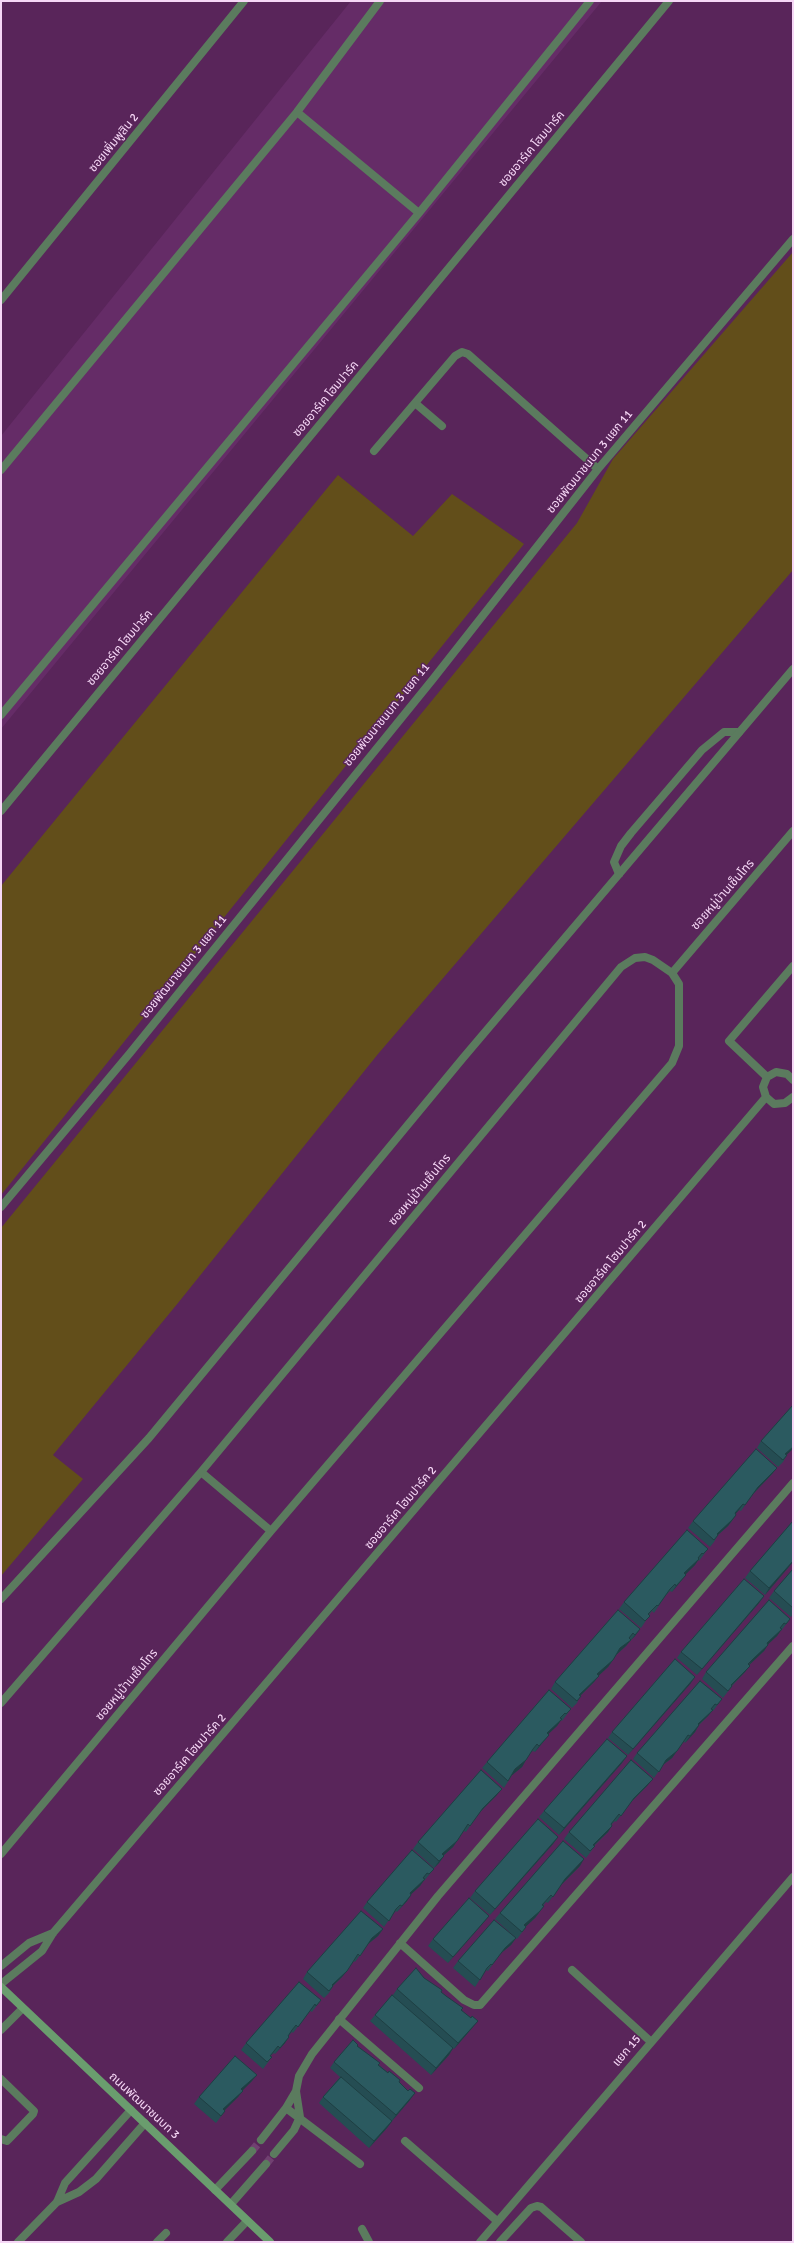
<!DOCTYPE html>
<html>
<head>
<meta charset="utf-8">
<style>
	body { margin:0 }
	#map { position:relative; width:794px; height:2243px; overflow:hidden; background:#59255a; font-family:Signika,sans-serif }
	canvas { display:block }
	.frame { position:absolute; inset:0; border:2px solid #f6d7f6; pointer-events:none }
</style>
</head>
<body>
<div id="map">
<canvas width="794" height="2243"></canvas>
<div class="frame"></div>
</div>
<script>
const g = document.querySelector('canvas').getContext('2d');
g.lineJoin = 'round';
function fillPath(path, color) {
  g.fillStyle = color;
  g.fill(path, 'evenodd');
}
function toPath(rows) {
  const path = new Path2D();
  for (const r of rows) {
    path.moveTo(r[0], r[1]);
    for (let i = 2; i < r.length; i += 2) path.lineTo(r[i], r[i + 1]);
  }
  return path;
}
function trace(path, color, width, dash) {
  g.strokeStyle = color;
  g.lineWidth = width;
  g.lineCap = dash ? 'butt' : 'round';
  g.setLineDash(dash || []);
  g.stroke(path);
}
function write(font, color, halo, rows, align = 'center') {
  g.font = font + ' Signika,"Noto Sans Thai",sans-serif';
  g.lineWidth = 3;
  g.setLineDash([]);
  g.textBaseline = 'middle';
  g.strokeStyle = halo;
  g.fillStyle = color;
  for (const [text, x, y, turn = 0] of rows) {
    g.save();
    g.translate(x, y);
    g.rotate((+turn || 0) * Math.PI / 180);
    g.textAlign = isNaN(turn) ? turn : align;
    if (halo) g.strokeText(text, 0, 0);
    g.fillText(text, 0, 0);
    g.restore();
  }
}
const built = toPath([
	[351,1,602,1,1,729,1,436]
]);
const green = toPath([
	[793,252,793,570,378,1054,178,1303,53,1455,83,1479,1,1576,1,1228,577,523,613,459],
	[338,475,413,536,452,494,524,544,1,1195,1,886]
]);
const streetTunnel = toPath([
	[252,2151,261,2140],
	[266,2164,274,2154]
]);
const lane = toPath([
	[297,112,419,213],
	[1,470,297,112,380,1],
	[1,715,419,213,590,1],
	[619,874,614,862,621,846,631,833,702,750,724,732,739,732],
	[572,1970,650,2041],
	[1,2030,22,2009],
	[1,2079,34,2111,33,2114,9,2139,7,2141,1,2139],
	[405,2141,497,2221],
	[362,2229,369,2242],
	[227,2242,247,2221],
	[500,2242,531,2208,537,2206,541,2207,581,2242]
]);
const street = toPath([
	[1,300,244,1],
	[415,403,442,426],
	[374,451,455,356,462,352,468,354,598,469],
	[1,811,669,1],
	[672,973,793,831],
	[767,1077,729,1041,793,966],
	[793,1080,787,1074,776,1072,767,1077,763,1087,766,1097,774,1104,785,1103,793,1097],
	[1,1207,130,1053,433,679,598,469,793,239],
	[201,1472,271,1531],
	[1,1599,149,1438,463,1058,793,669],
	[1,1703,201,1472,621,967,635,958,645,957,653,960,672,973,679,984,679,1046,672,1063,271,1531,1,1854],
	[400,1943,464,2000,474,2005,480,2005,793,1646],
	[1,1966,29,1943,53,1933],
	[1,1984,42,1951,53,1933,766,1097],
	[339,2019,419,2088],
	[296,2091,299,2076,312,2054,438,1896,793,1483],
	[286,2108,360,2164],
	[261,2140,286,2108,296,2091,300,2117,294,2130,274,2154],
	[215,2190,252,2151],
	[57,2202,79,2192,96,2179,145,2123],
	[231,2204,266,2164],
	[18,2242,57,2202,65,2183,131,2110],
	[157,2242,166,2233],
	[480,2242,793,1877]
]);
const secondary = toPath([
	[1,1987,270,2242]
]);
const wall = toPath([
	[761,1441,787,1455,783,1462,778,1467,757,1448],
	[777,1468,772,1474,753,1494,741,1511,739,1510,735,1514,732,1521,728,1526,718,1535,714,1542,710,1547,688,1528,693,1521],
	[793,1521,793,1562,765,1595,745,1578,750,1571],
	[708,1549,699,1561,698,1560,695,1565,685,1574,681,1581,672,1592,670,1591,666,1595,654,1613,652,1611,649,1615,645,1622,641,1628,619,1609,624,1602],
	[793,1569,793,1614,791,1617,769,1598,774,1591],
	[764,1596,759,1603,697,1675,677,1658,681,1652],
	[790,1619,781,1631,781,1630,777,1636,768,1644,764,1651,749,1665,745,1672,732,1686,723,1698,702,1679,706,1672],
	[640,1629,635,1636,630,1641,626,1646,617,1654,608,1667,599,1675,594,1682,580,1696,577,1703,572,1708,551,1689,555,1682],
	[691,1683,628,1755,608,1738,612,1732],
	[722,1699,713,1711,712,1711,708,1716,699,1725,695,1732,685,1743,684,1741,672,1758,663,1765,654,1778,633,1759,637,1753],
	[571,1709,562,1721,561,1720,557,1726,548,1734,549,1735,544,1741,535,1752,533,1751,530,1753,522,1767,512,1775,504,1788,482,1768,487,1762],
	[627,1756,622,1763,559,1835,539,1817,544,1811],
	[648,1785,629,1804,616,1822,615,1821,611,1825,608,1832,594,1846,595,1846,586,1858,564,1839,569,1832],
	[497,1795,478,1814,466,1832,464,1831,453,1847,443,1856,444,1856,439,1863,434,1868,413,1849,418,1842],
	[558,1837,553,1844,490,1915,470,1898,475,1891],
	[580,1866,561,1885,548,1903,546,1902,543,1906,539,1913,535,1918,526,1926,526,1927,517,1939,495,1919,500,1913],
	[434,1869,424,1881,424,1880,420,1886,411,1894,407,1901,397,1912,396,1911,393,1914,384,1927,363,1908,367,1902],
	[484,1922,448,1963,428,1946,433,1939],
	[383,1929,378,1936,368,1944,355,1962,354,1961,342,1977,333,1986,329,1993,324,1998,303,1979,307,1972],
	[516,1938,511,1945,500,1954,488,1971,486,1970,484,1973,475,1987,453,1968,458,1961],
	[424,1978,462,2010,473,2027,454,2049,453,2048,449,2055,431,2075,370,2021,375,2015,393,1995,397,1989],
	[321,2000,312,2012,310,2011,293,2033,292,2032,288,2036,285,2043,275,2054,274,2053,270,2056,272,2057,263,2069,241,2050,246,2043],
	[357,2046,399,2082,410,2100,392,2121,387,2128,369,2148,319,2103,323,2097,340,2077,330,2068,334,2062],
	[252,2081,242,2090,238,2097,224,2110,225,2111,216,2123,194,2104,199,2097]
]);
const shadedWall = toPath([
	[793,1447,793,1449,781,1460,785,1454],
	[777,1468,772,1474,753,1494,741,1511,758,1487],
	[743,1504,739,1510,730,1520,735,1513],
	[736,1515,728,1526,712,1540,717,1534],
	[699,1559,695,1565,680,1580,684,1573],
	[793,1561,793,1562,765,1595,769,1588],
	[686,1575,681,1581,672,1592,676,1586],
	[764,1596,759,1603,697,1675,702,1669],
	[640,1629,635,1636,630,1641],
	[782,1629,777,1636,762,1650,767,1643],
	[631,1640,626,1646,616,1655,620,1648],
	[768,1645,764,1651,748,1666,744,1671,753,1659],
	[613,1660,608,1667,593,1681,597,1674],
	[750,1666,745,1672,726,1691,731,1685],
	[599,1676,594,1682,575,1701,579,1695],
	[695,1677,691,1683,628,1755,633,1749],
	[713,1710,708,1716,693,1730,698,1724],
	[562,1719,557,1726,542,1740,547,1733],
	[699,1725,695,1732,685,1743,690,1736],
	[549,1735,544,1741,535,1752,539,1746],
	[677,1751,672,1758,661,1766,666,1760],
	[627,1756,622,1763,559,1835,564,1828],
	[526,1760,522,1767,511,1776,515,1769],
	[653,1779,648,1785,629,1804,616,1822,634,1798],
	[502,1789,497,1795,478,1814,483,1808],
	[612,1826,608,1832,588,1851,593,1845],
	[558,1837,553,1844,490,1915,495,1909],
	[457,1841,453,1847,437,1861,442,1854],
	[444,1856,439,1863,434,1868,439,1861],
	[584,1859,580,1866,561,1885,548,1903,565,1879],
	[425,1879,420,1886,405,1900,410,1893],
	[411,1895,407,1901,397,1912,402,1906],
	[544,1906,535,1918,520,1932,524,1925],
	[489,1916,484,1922,448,1963,453,1957],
	[383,1929,378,1936,368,1944,355,1962,372,1938],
	[516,1938,511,1945,500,1954,505,1948],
	[347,1971,342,1977,327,1991,332,1985],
	[478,2021,473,2027,454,2049,458,2043],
	[289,2037,285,2043,275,2054,280,2048],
	[453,2048,449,2055,431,2075,436,2068],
	[257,2075,252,2081,237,2096,241,2089],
	[243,2091,238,2097,219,2116,223,2109],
	[415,2093,410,2100,391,2122,396,2115],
	[392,2121,387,2128,369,2148,374,2141]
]);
const building = toPath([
	[793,1405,793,1447,785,1454,787,1455,783,1460,761,1441,793,1405],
	[756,1449,777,1468,758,1487,745,1505,743,1504,735,1513,736,1515,732,1520,717,1534,718,1535,714,1540,693,1521,756,1449],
	[793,1521,793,1561,769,1588,750,1571,793,1521],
	[687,1530,708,1549,703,1554,702,1553,698,1558,699,1559,684,1573,686,1575,676,1586,675,1584,670,1589,658,1606,657,1605,648,1614,650,1616,645,1621,624,1602,687,1530],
	[793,1569,793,1608,774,1591,793,1569],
	[744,1579,764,1596,702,1669,681,1652,744,1579],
	[769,1600,790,1619,786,1624,784,1623,780,1628,782,1629,767,1643,768,1645,753,1659,748,1664,750,1666,731,1685,732,1686,728,1691,706,1672,769,1600],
	[618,1610,640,1629,635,1635,633,1633,629,1638,631,1640,620,1648,613,1660,597,1674,599,1676,579,1695,581,1696,577,1701,555,1682,618,1610],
	[675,1659,695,1677,633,1749,612,1732,675,1659],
	[700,1681,722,1699,717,1705,715,1704,711,1709,713,1710,698,1724,699,1725,690,1736,688,1735,677,1751,666,1760,659,1772,637,1753,700,1681],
	[549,1690,571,1709,566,1714,565,1713,560,1718,562,1719,547,1733,549,1735,539,1746,537,1744,533,1749,526,1760,515,1769,508,1781,487,1762,549,1690],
	[607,1739,627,1756,564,1828,544,1811,607,1739],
	[631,1760,653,1779,634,1798,621,1816,619,1814,611,1824,612,1826,593,1845,595,1846,590,1851,569,1832,631,1760],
	[481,1770,502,1789,483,1808,470,1826,468,1824,457,1841,442,1854,444,1856,439,1861,418,1842,481,1770],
	[538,1819,558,1837,495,1909,475,1891,538,1819],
	[563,1841,584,1859,565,1879,553,1897,551,1895,542,1905,544,1906,540,1911,524,1925,526,1927,522,1932,500,1913,563,1841],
	[412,1850,434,1869,429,1874,427,1873,423,1878,425,1879,410,1893,411,1895,402,1906,400,1905,396,1909,389,1921,367,1902,412,1850],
	[469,1898,489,1916,453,1957,433,1939,469,1898],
	[361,1911,383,1929,372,1938,360,1956,358,1954,347,1971,332,1985,333,1986,329,1991,307,1972,361,1911],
	[494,1920,516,1938,505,1948,492,1965,491,1964,487,1968,480,1980,458,1961,494,1920],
	[416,1968,424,1978,442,1990,441,1992,446,1996,463,2008,461,2010,471,2018,472,2016,478,2021,458,2043,397,1989,416,1968],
	[299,1982,321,2000,316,2006,315,2004,298,2027,296,2025,292,2030,288,2036,289,2037,280,2048,278,2046,270,2056,272,2057,267,2062,246,2043,299,1982],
	[392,1995,453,2048,436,2068,375,2015,392,1995],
	[353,2040,358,2045,357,2046,380,2063,378,2065,388,2073,389,2071,400,2080,399,2082,408,2091,410,2089,415,2093,396,2115,334,2062,353,2040],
	[235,2056,257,2075,241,2089,243,2091,223,2109,225,2111,221,2116,199,2097,235,2056],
	[341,2077,392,2121,374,2141,323,2097,341,2077]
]);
const streetNames = [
	["ซอยเพิ่มพูสิน 2",114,143,-51],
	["ซอยอาร์เค โฮมปาร์ค",532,149,-50],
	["ซอยอาร์เค โฮมปาร์ค",326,399,-50],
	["ซอยพัฒนาชนบท 3 แยก 11",590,462,-51],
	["ซอยอาร์เค โฮมปาร์ค",120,648,-50],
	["ซอยพัฒนาชนบท 3 แยก 11",387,715,-51],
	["ซอยหมู่บ้านเซ็นโทร",723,895,-49],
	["ซอยพัฒนาชนบท 3 แยก 11",184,967,-51],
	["ซอยหมู่บ้านเซ็นโทร",420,1190,-50],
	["ซอยอาร์เค โฮมปาร์ค 2",611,1262,-50],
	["ซอยอาร์เค โฮมปาร์ค 2",401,1508,-50],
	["ซอยหมู่บ้านเซ็นโทร",127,1685,-50],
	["ซอยอาร์เค โฮมปาร์ค 2",190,1755,-49],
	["แยก 15",627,2051,-50],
	["ถนนพัฒนาชนบท 3",144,2106,43]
];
fillPath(built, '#652c67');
fillPath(green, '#624e1a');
trace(streetTunnel, '#714071', 8, [8, 4]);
trace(lane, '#5b7b5e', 8);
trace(street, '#5b7b5e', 8);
trace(secondary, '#6a9d6e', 8);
fillPath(wall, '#254d53');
fillPath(shadedWall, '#1e3f43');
fillPath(building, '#2b5a60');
trace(building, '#1e3f43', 1);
write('12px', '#f6d7f6', '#59255a', streetNames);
</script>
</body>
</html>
